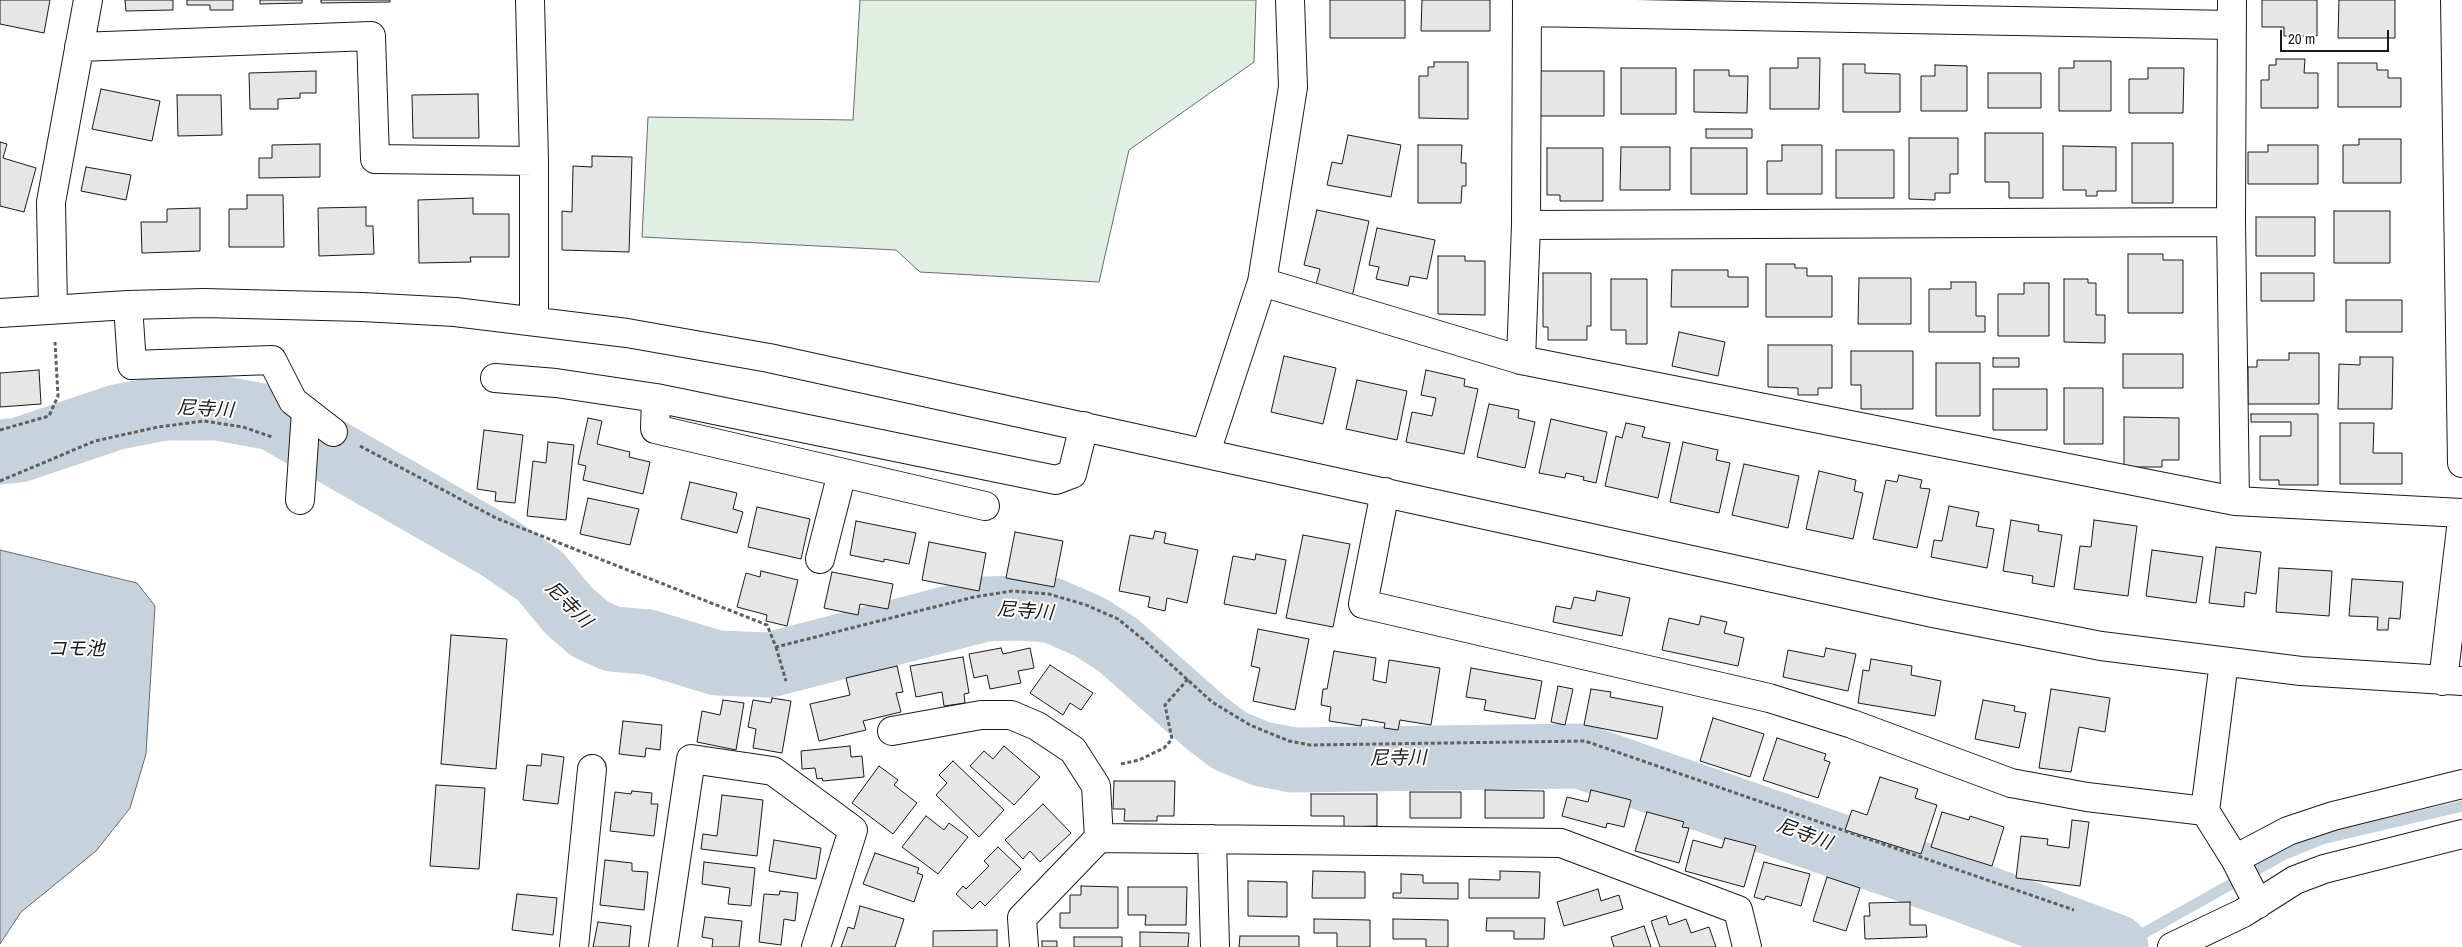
<!DOCTYPE html>
<html>
<head>
<meta charset="utf-8">
<style>
	body { margin:0 }
	#map { position:relative; width:2462px; height:947px; overflow:hidden; background:#fff; font-family:"Archivo Narrow",sans-serif }
	canvas { display:block }
	.scale { position:absolute; left:2280px; top:30px; width:109px; height:22px; box-sizing:border-box; border:2px solid #1a1a1a; border-top:0; padding-left:6px; font-size:15px; line-height:18px; white-space:nowrap; color:#1a1a1a; -webkit-text-stroke:4px #fff; paint-order:stroke }
</style>
</head>
<body>
<div id="map">
<canvas width="2462" height="947"></canvas>
<div class="scale">20 m</div>
</div>
<script>
const g = document.querySelector('canvas').getContext('2d');
g.lineJoin = 'round';
function fillPath(path, color) {
  g.fillStyle = color;
  g.fill(path, 'evenodd');
}
function toPath(rows) {
  const path = new Path2D();
  for (const r of rows) {
    path.moveTo(r[0], r[1]);
    for (let i = 2; i < r.length; i += 2) path.lineTo(r[i], r[i + 1]);
  }
  return path;
}
function trace(path, color, width, dash) {
  g.strokeStyle = color;
  g.lineWidth = width;
  g.lineCap = dash ? 'butt' : 'round';
  g.setLineDash(dash || []);
  g.stroke(path);
}
function write(font, color, halo, rows, align = 'center') {
  g.font = font + ' "Archivo Narrow","Noto Sans JP",sans-serif';
  g.lineWidth = 4;
  g.setLineDash([]);
  g.textBaseline = 'middle';
  g.strokeStyle = halo;
  g.fillStyle = color;
  for (const [text, x, y, turn = 0] of rows) {
    g.save();
    g.translate(x, y);
    g.rotate((+turn || 0) * Math.PI / 180);
    g.textAlign = isNaN(turn) ? turn : align;
    if (halo) g.strokeText(text, 0, 0);
    g.fillText(text, 0, 0);
    g.restore();
  }
}
const green = toPath([
	[860,0,1256,0,1254,62,1129,150,1099,282,920,272,896,250,642,237,648,117,853,120,860,0]
]);
const water = toPath([
	[0,550,137,583,155,606,146,754,130,808,96,851,21,912,0,944,0,550]
]);
const stream = toPath([
	[2119,947,2283,855,2322,839,2462,806]
]);
const river = toPath([
	[0,452,19,450,117,417,164,408,218,408,273,418,498,547,540,576,569,611,590,629,612,639,648,642,717,663,769,665,985,609,1017,608,1051,610,1090,627,1118,645,1206,723,1230,741,1262,754,1293,760,1580,756,1956,887,2116,947]
]);
const building = toPath([
	[0,0,50,0,44,33,0,24,0,0],
	[125,0,173,0,173,10,126,11,125,0],
	[187,0,233,0,233,10,210,10,210,5,187,5,187,0],
	[260,0,302,0,302,3,260,4,260,0],
	[321,0,390,0,390,2,321,3,321,0],
	[1330,0,1405,0,1405,38,1330,38,1330,0],
	[1422,0,1490,0,1490,31,1421,31,1422,0],
	[2262,0,2317,0,2317,36,2284,36,2284,27,2262,27,2262,0],
	[2339,0,2395,0,2395,38,2338,38,2339,0],
	[1798,58,1820,58,1819,109,1770,109,1770,68,1798,68,1798,58],
	[2276,59,2305,59,2304,73,2318,73,2318,108,2261,108,2261,80,2269,80,2269,65,2276,65,2276,59],
	[2074,61,2111,61,2111,111,2059,111,2059,68,2074,68,2074,61],
	[1434,62,1468,62,1468,119,1419,118,1419,76,1428,76,1428,67,1434,67,1434,62],
	[2338,63,2377,63,2377,70,2388,70,2388,78,2401,78,2401,107,2338,107,2338,63],
	[1843,64,1865,64,1865,73,1900,74,1900,112,1843,112,1843,64],
	[1935,65,1967,66,1967,111,1921,111,1921,76,1935,76,1935,65],
	[1621,68,1676,68,1676,114,1621,114,1621,68],
	[2148,68,2184,68,2183,113,2129,113,2129,79,2148,79,2148,68],
	[1694,70,1729,70,1729,76,1748,76,1747,113,1694,112,1694,70],
	[316,71,316,93,300,93,300,98,278,99,278,109,250,109,249,73,316,71],
	[1539,71,1604,71,1604,116,1539,116,1539,71],
	[1988,73,2041,73,2041,108,1988,108,1988,73],
	[101,89,160,101,152,141,92,129,101,89],
	[478,94,479,138,413,138,412,95,478,94],
	[177,95,221,95,222,135,178,136,177,95],
	[1706,129,1752,129,1752,138,1706,138,1706,129],
	[1985,133,2043,133,2043,198,2009,198,2009,182,1985,182,1985,133],
	[1348,135,1401,145,1391,197,1327,185,1332,162,1342,164,1348,135],
	[1909,138,1958,138,1958,174,1950,174,1950,193,1935,193,1935,200,1909,199,1909,138],
	[2359,139,2401,139,2401,183,2343,183,2343,145,2359,145,2359,139],
	[0,142,7,144,3,158,36,168,24,212,0,206,0,142],
	[2132,143,2173,143,2173,203,2132,203,2132,143],
	[320,144,320,177,259,178,259,158,272,158,272,145,320,144],
	[1418,145,1462,145,1461,163,1466,163,1466,186,1462,186,1461,203,1418,203,1418,145],
	[1782,145,1822,145,1822,194,1767,194,1767,161,1782,161,1782,145],
	[2268,145,2318,145,2318,184,2248,184,2248,152,2268,152,2268,145],
	[2063,146,2116,147,2116,191,2097,191,2097,196,2086,196,2086,190,2063,190,2063,146],
	[1621,147,1670,147,1670,190,1620,190,1621,147],
	[1547,148,1603,148,1603,201,1560,201,1560,195,1547,195,1547,148],
	[1691,148,1747,148,1747,194,1691,194,1691,148],
	[1836,150,1894,150,1894,198,1836,198,1836,150],
	[592,156,632,157,629,252,562,250,562,211,572,212,573,166,592,167,592,156],
	[86,167,131,175,126,200,81,191,86,167],
	[247,195,283,195,284,247,229,247,229,209,247,209,247,195],
	[473,198,473,214,509,214,509,257,470,257,471,262,419,263,418,200,473,198],
	[366,207,366,226,373,226,374,254,319,256,318,208,366,207],
	[200,208,200,251,142,253,141,222,167,222,167,209,200,208],
	[1317,210,1369,221,1352,297,1315,289,1320,269,1304,265,1317,210],
	[2334,211,2390,211,2390,263,2334,263,2334,211],
	[2256,217,2315,217,2315,256,2256,256,2256,217],
	[1377,228,1435,240,1427,279,1410,276,1408,286,1376,279,1379,267,1369,265,1377,228],
	[2128,254,2163,254,2163,260,2183,260,2183,313,2128,313,2128,254],
	[1438,256,1465,256,1465,261,1485,261,1485,315,1438,314,1438,256],
	[1766,264,1795,264,1795,268,1807,268,1807,276,1832,276,1832,317,1766,317,1766,264],
	[1672,270,1728,270,1728,277,1748,277,1748,307,1671,307,1672,270],
	[1543,273,1591,273,1591,326,1587,326,1587,340,1548,340,1548,327,1543,327,1543,273],
	[2261,273,2314,273,2314,301,2261,301,2261,273],
	[1859,278,1911,278,1911,324,1858,324,1859,278],
	[1611,279,1647,279,1647,344,1626,344,1626,330,1611,330,1611,279],
	[2064,279,2088,279,2088,283,2096,283,2096,315,2105,315,2105,343,2064,342,2064,279],
	[1951,282,1976,282,1976,316,1985,316,1985,332,1929,332,1929,289,1951,289,1951,282],
	[2024,283,2049,283,2049,336,1998,336,1998,294,2024,294,2024,283],
	[2346,300,2402,300,2402,332,2346,332,2346,300],
	[1679,332,1725,342,1718,376,1672,366,1679,332],
	[1768,345,1832,345,1832,388,1818,388,1818,395,1798,395,1798,388,1768,387,1768,345],
	[1851,351,1913,351,1913,409,1861,409,1861,385,1851,385,1851,351],
	[2289,353,2319,353,2319,404,2248,404,2248,367,2257,367,2257,360,2289,360,2289,353],
	[2123,354,2183,354,2183,388,2123,388,2123,354],
	[1284,356,1336,368,1323,424,1271,412,1284,356],
	[2360,357,2393,357,2392,409,2338,409,2339,364,2360,365,2360,357],
	[1993,358,2019,358,2019,367,1993,367,1993,358],
	[1936,363,1980,363,1980,416,1936,416,1936,363],
	[39,370,41,404,0,407,0,373,39,370],
	[1426,370,1465,379,1464,386,1478,389,1464,454,1406,442,1412,412,1432,416,1436,398,1421,395,1426,370],
	[1357,380,1407,391,1397,440,1346,429,1357,380],
	[2064,388,2103,388,2103,444,2064,444,2064,388],
	[1993,389,2047,389,2047,430,1993,430,1993,389],
	[1489,404,1519,410,1518,418,1535,422,1525,468,1477,457,1489,404],
	[2251,414,2318,414,2318,485,2279,485,2279,480,2260,480,2260,436,2291,436,2291,422,2251,422,2251,414],
	[2124,417,2179,418,2179,460,2162,460,2162,467,2124,467,2124,417],
	[588,418,602,421,597,444,630,452,629,457,650,462,643,494,583,480,586,466,578,464,588,418],
	[1551,419,1607,432,1596,483,1583,480,1584,477,1566,473,1565,478,1539,473,1551,419],
	[1626,423,1645,427,1642,437,1670,443,1658,498,1605,486,1616,436,1622,438,1626,423],
	[2340,423,2374,423,2373,453,2402,453,2402,484,2340,484,2340,423],
	[484,430,523,435,515,503,495,501,496,492,477,489,484,430],
	[548,442,574,445,566,520,527,516,533,461,546,463,548,442],
	[1683,442,1718,450,1716,460,1730,463,1719,513,1670,502,1683,442],
	[1744,464,1799,476,1788,528,1732,515,1744,464],
	[1819,471,1856,480,1854,491,1863,493,1853,539,1806,529,1819,471],
	[1899,475,1922,480,1920,488,1930,489,1917,548,1873,539,1886,480,1897,482,1899,475],
	[690,482,737,493,733,509,743,512,737,533,681,519,690,482],
	[588,498,639,509,630,545,580,534,588,498],
	[1949,506,1979,512,1976,526,1994,529,1987,568,1931,557,1934,540,1942,541,1949,506],
	[757,507,810,519,801,559,748,547,757,507],
	[2011,520,2039,525,2038,531,2062,535,2054,587,2032,583,2033,576,2003,571,2011,520],
	[2094,520,2137,526,2128,596,2074,589,2080,546,2091,547,2094,520],
	[856,521,916,533,909,564,884,559,884,562,850,555,856,521],
	[1155,531,1166,533,1164,543,1198,550,1187,603,1167,598,1165,611,1148,607,1150,597,1119,591,1130,535,1153,539,1155,531],
	[1015,532,1063,541,1054,587,1006,578,1015,532],
	[1303,535,1350,544,1333,627,1286,618,1303,535],
	[929,542,986,553,979,591,922,580,929,542],
	[2216,547,2261,552,2256,594,2245,592,2244,607,2209,603,2216,547],
	[2152,550,2203,557,2196,603,2146,596,2152,550],
	[1256,554,1286,560,1276,614,1224,604,1233,556,1255,560,1256,554],
	[2279,568,2332,571,2329,616,2276,612,2279,568],
	[761,571,798,580,787,626,766,621,767,615,737,607,746,573,760,577,761,571],
	[832,572,893,584,888,609,860,604,858,615,824,608,832,572],
	[2352,579,2403,582,2400,619,2389,618,2388,630,2377,630,2378,617,2349,616,2352,579],
	[1597,591,1630,598,1622,636,1553,622,1556,606,1571,609,1574,597,1595,601,1597,591],
	[1701,616,1727,622,1724,633,1744,638,1738,666,1662,650,1669,618,1699,625,1701,616],
	[1258,629,1309,639,1295,710,1253,701,1260,668,1251,666,1258,629],
	[451,635,507,639,496,769,441,764,451,635],
	[1001,648,1003,654,1030,648,1034,668,1018,671,1021,683,990,689,987,675,974,678,969,654,1001,648],
	[1826,648,1856,654,1848,691,1783,677,1788,650,1824,657,1826,648],
	[1334,651,1376,658,1373,680,1386,683,1389,660,1440,668,1431,725,1400,720,1398,730,1384,728,1385,723,1362,719,1361,726,1329,721,1331,707,1321,705,1323,689,1327,689,1334,651],
	[963,657,969,693,964,694,965,703,944,706,942,692,916,697,910,666,963,657],
	[1871,659,1912,666,1911,675,1941,681,1935,716,1858,703,1863,670,1869,671,1871,659],
	[1050,665,1093,693,1081,710,1070,703,1063,715,1030,693,1050,665],
	[897,666,903,692,896,693,901,712,863,721,866,730,819,741,810,704,850,695,846,678,897,666],
	[1471,668,1542,681,1535,719,1484,710,1486,700,1466,697,1471,668],
	[1558,686,1573,689,1565,725,1551,722,1558,686],
	[1591,689,1611,692,1610,697,1663,707,1657,739,1584,725,1591,689],
	[2051,689,2110,698,2105,732,2079,727,2071,772,2039,768,2051,689],
	[772,698,791,701,782,753,753,748,756,729,748,727,753,700,771,703,772,698],
	[723,700,744,703,736,750,697,742,702,711,720,715,723,700],
	[1983,700,2015,706,2014,711,2026,713,2019,748,1975,739,1983,700],
	[1713,718,1764,734,1750,777,1700,761,1713,718],
	[623,721,662,725,660,750,646,748,645,757,619,754,623,721],
	[1777,738,1826,754,1824,760,1830,762,1818,798,1763,780,1777,738],
	[850,746,851,757,862,756,864,777,823,781,822,778,817,779,815,768,802,769,801,751,850,746],
	[1004,746,1040,777,1014,805,970,766,984,751,993,759,1004,746],
	[542,754,564,757,558,804,523,800,527,765,541,766,542,754],
	[953,761,1004,810,979,837,936,795,947,783,939,775,953,761],
	[879,766,898,780,894,785,917,803,893,834,852,803,879,766],
	[1880,777,1918,789,1915,798,1937,805,1921,854,1845,830,1852,810,1867,815,1880,777],
	[1114,781,1175,781,1174,816,1157,816,1157,821,1124,821,1125,809,1113,809,1114,781],
	[436,785,485,788,479,869,430,866,436,785],
	[1485,790,1544,791,1544,818,1485,818,1485,790],
	[1591,790,1631,800,1624,827,1607,823,1606,828,1562,816,1567,797,1588,802,1591,790],
	[632,791,652,793,651,804,658,804,654,836,610,831,615,792,631,794,632,791],
	[1410,792,1461,792,1461,818,1410,818,1410,792],
	[1311,794,1377,794,1377,826,1344,827,1344,816,1311,816,1311,794],
	[722,795,763,800,757,856,701,849,703,834,717,836,722,795],
	[1043,804,1071,833,1040,862,1030,851,1023,859,1005,840,1043,804],
	[1647,812,1684,822,1682,827,1689,828,1679,863,1635,851,1647,812],
	[1942,812,1969,820,1970,816,2004,827,1992,866,1931,847,1942,812],
	[926,816,944,830,949,823,968,837,938,874,902,847,926,816],
	[2072,820,2089,822,2080,886,2016,878,2021,836,2048,839,2047,845,2069,848,2072,820],
	[1725,838,1756,846,1744,887,1685,871,1693,840,1722,848,1725,838],
	[774,840,821,848,816,879,769,871,774,840],
	[998,847,1021,869,985,906,980,901,972,909,956,894,963,886,966,889,989,866,984,861,998,847],
	[875,853,919,868,917,873,923,875,914,902,863,884,875,853],
	[605,860,632,863,632,871,648,872,644,910,600,905,605,860],
	[704,862,755,868,751,906,728,904,730,888,702,884,704,862],
	[1764,862,1810,874,1801,906,1766,896,1764,900,1754,897,1764,862],
	[1313,871,1365,872,1365,898,1312,898,1313,871],
	[1500,871,1540,872,1539,898,1469,898,1469,879,1500,880,1500,871],
	[1401,874,1423,875,1423,883,1458,883,1458,899,1393,898,1393,893,1401,893,1401,874],
	[1827,877,1860,888,1846,931,1813,921,1827,877],
	[1248,881,1287,882,1287,917,1248,916,1248,881],
	[1081,886,1118,887,1118,928,1060,928,1060,913,1070,913,1070,895,1081,895,1081,886],
	[1128,887,1187,887,1186,925,1145,925,1146,915,1128,915,1128,887],
	[1598,889,1601,901,1619,895,1623,909,1564,926,1557,902,1598,889],
	[780,891,798,893,795,921,784,919,781,945,759,942,764,894,779,895,780,891],
	[517,894,557,898,553,935,512,930,517,894],
	[1910,902,1910,925,1926,925,1927,937,1865,939,1864,916,1870,916,1869,903,1910,902],
	[860,906,904,919,895,947,841,947,848,927,854,929,860,906],
	[1666,916,1669,925,1686,919,1691,933,1709,927,1716,947,1660,947,1651,921,1666,916],
	[705,917,742,921,739,947,712,947,713,939,702,937,705,917],
	[1487,918,1545,918,1544,939,1514,939,1514,931,1486,931,1487,918],
	[1314,919,1370,920,1370,947,1337,947,1337,933,1314,933,1314,919],
	[1393,919,1448,920,1448,947,1426,947,1426,939,1393,939,1393,919],
	[598,922,631,926,629,947,593,947,598,922],
	[1644,926,1651,947,1614,947,1611,937,1644,926],
	[997,930,997,947,933,947,933,931,997,930],
	[1140,932,1189,933,1188,947,1140,947,1140,932],
	[1240,936,1299,936,1299,947,1239,947,1240,936],
	[1074,937,1122,937,1122,947,1074,947,1074,937],
	[1042,941,1057,941,1057,947,1042,947,1042,941]
]);
const path = toPath([
	[0,430,49,416,58,396,55,342],
	[360,446,496,518,767,625,776,647,974,597,1012,591,1049,594,1086,605,1118,619,1145,641,1212,702,1250,725,1289,741,1310,745,1585,741,2074,910],
	[0,481,95,441,158,427,204,421,243,427,272,437],
	[776,647,786,681],
	[1121,764,1139,760,1164,748,1172,739,1165,705,1188,679]
]);
const minor = toPath([
	[530,0,534,161,534,321],
	[2232,0,2231,222,2235,501],
	[2455,0,2462,463],
	[1527,12,2232,25],
	[79,47,371,36,375,159,534,161],
	[1526,225,2231,222],
	[1262,282,1521,360,2235,501,2462,513],
	[128,305,132,365,272,360,293,401,333,432],
	[53,309,51,202,88,0],
	[0,313,128,305,204,303,362,307,455,312,627,333,769,358,1933,613,2101,646,2301,671,2462,681],
	[1521,360,1526,225,1527,0],
	[495,378,556,383,656,398,1056,480,1072,474,1084,426],
	[656,398,655,429,985,506],
	[1206,452,1262,282,1293,87,1290,0],
	[1385,492,1363,604,1769,698,1852,724,2011,783,2087,797,2205,811],
	[300,500,306,411],
	[820,559,842,473],
	[2224,662,2205,811,2235,859,2258,904],
	[2443,681,2462,520],
	[892,731,981,715,1011,715,1037,726,1073,750,1096,786,1099,838],
	[1212,839,1215,947],
	[2235,859,2288,831,2333,816,2462,784],
	[574,947,592,769],
	[663,947,691,759,773,771,853,830,816,947],
	[1024,947,1022,918,1099,838,1561,843,1738,910,1747,947],
	[2172,947,2243,913,2295,880,2324,869,2462,834]
]);
const waterNames = [
	["尼寺川",205,410,3],
	["尼寺川",568,605,45],
	["尼寺川",1025,612,4],
	["コモ池",76,650],
	["尼寺川",1398,759,-1],
	["尼寺川",1804,835,20]
];
fillPath(green, '#e0efe3');
trace(green, '#6a6a6a', 1);
fillPath(water, '#c6d2dc');
trace(water, '#6a6a6a', 1);
trace(stream, '#c6d2dc', 11);
trace(river, '#c6d2dc', 65);
fillPath(building, '#e6e6e6');
trace(building, '#1a1a1a', 1);
trace(minor, '#1a1a1a', 30);
trace(path, '#5f5f5f', 3, [4, 2.5]);
trace(minor, '#fff', 28);
write('italic 19px', '#1a1a1a', '#fff', waterNames);
</script>
</body>
</html>
